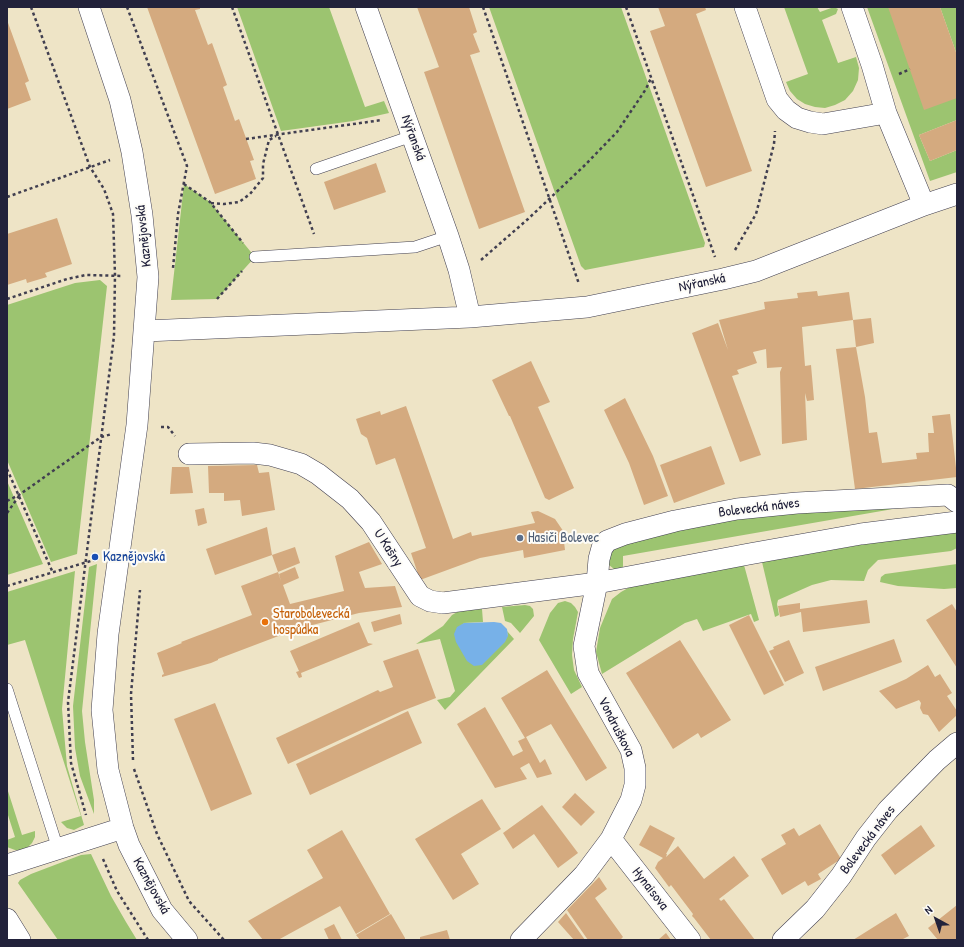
<!DOCTYPE html>
<html>
<head>
<meta charset="utf-8">
<style>
	body { margin:0 }
	#map { position:relative; width:964px; height:947px; overflow:hidden; background:#eee4c6; font-family:"Patrick Hand",sans-serif }
	canvas { display:block }
	.frame { position:absolute; inset:0; border:8px solid #22223b; pointer-events:none }
	.north { position:absolute; left:916px; top:899px; width:40px; height:40px; -webkit-text-stroke:3px #fdfcf7; paint-order:stroke; rotate:320deg; font-size:11px; font-weight:700; line-height:16px; text-align:center; color:#22223b }
	.north::after { content:''; display:block; margin:auto; width:14px; height:18px; background:#22223b; clip-path:polygon(50% 0,100% 100%,50% 72%,0 100%) }
</style>
</head>
<body>
<div id="map">
<canvas width="964" height="947"></canvas>
<div class="frame"></div>
<div class="north">N</div>
</div>
<script>
const g = document.querySelector('canvas').getContext('2d');
g.lineJoin = 'round';
function fillPath(path, color) {
  g.fillStyle = color;
  g.fill(path, 'evenodd');
}
function toPath(rows) {
  const path = new Path2D();
  for (const r of rows) {
    path.moveTo(r[0], r[1]);
    for (let i = 2; i < r.length; i += 2) path.lineTo(r[i], r[i + 1]);
  }
  return path;
}
function trace(path, color, width, dash) {
  g.strokeStyle = color;
  g.lineWidth = width;
  g.lineCap = dash ? 'butt' : 'round';
  g.setLineDash(dash || []);
  g.stroke(path);
}
function write(font, color, halo, rows, align = 'center') {
  g.font = font + ' "Patrick Hand",sans-serif';
  g.lineWidth = 4;
  g.setLineDash([]);
  g.textBaseline = 'middle';
  g.strokeStyle = halo;
  g.fillStyle = color;
  for (const [text, x, y, turn = 0] of rows) {
    g.save();
    g.translate(x, y);
    g.rotate((+turn || 0) * Math.PI / 180);
    g.textAlign = isNaN(turn) ? turn : align;
    if (halo) g.strokeText(text, 0, 0);
    g.fillText(text, 0, 0);
    g.restore();
  }
}
const green = toPath([
	[237,7,329,7,365,107,384,101,389,113,353,121,281,131],
	[489,7,621,7,705,243,704,247,585,270,581,266],
	[784,7,817,7,820,12,834,7,838,9,836,14,822,20,838,63,856,57,859,68,858,80,853,91,845,100,835,105,825,108,815,107,805,104,797,99,790,91,786,82,808,74],
	[867,7,888,7,957,98,957,120,919,135,930,161,957,150,957,172,930,181],
	[940,7,957,7,957,55],
	[184,184,210,202,255,257,217,299,171,300],
	[100,280,107,286,77,554,51,562,7,460,7,305,75,283],
	[7,481,43,564,7,575],
	[939,501,623,556,623,567,619,569,614,569,609,565,607,559,613,547,695,525,785,512],
	[957,532,957,548,951,551,878,560,868,570,864,581,831,580,812,585,778,600,777,604,779,615,775,617,762,562,888,540],
	[97,564,82,711,85,742,94,800,94,814,80,776,75,748,73,706,89,567],
	[957,564,957,588,944,589,898,586,880,582,881,577,885,574],
	[744,565,759,620,754,622,751,614,703,631,697,619,685,623,602,674,596,652,600,628,612,599,621,592,637,583],
	[75,571,62,709,67,766,84,825,74,830,67,828,61,822,81,816,25,640,7,645,7,592],
	[565,601,571,603,575,607,578,612,573,639,572,655,574,670,582,687,571,694,539,640,550,613,558,603],
	[525,605,530,606,533,609,534,616,520,633,511,623,505,621,502,607],
	[482,609,483,622,463,623,508,636,507,631,514,639,445,710,437,700,450,697,455,691,440,639,416,644,443,626,452,615,459,611],
	[7,788,22,835,35,831,35,837,32,843,28,847,23,850,15,850,7,847,7,840,15,837,7,812],
	[91,854,111,896,126,922,137,940,58,940,18,883,20,880,31,874,81,855]
]);
const water = toPath([
	[494,622,501,623,507,629,508,636,505,642,482,665,474,666,467,661,456,642,454,634,457,627,464,623]
]);
const building = toPath([
	[147,7,200,7,200,9,195,10,208,45,212,43,227,85,223,87,235,121,239,119,254,160,250,161,256,179,215,194],
	[417,7,469,7,477,32,473,34,480,52,470,55,525,212,479,229,424,72,439,67],
	[658,7,705,7,706,10,696,14,752,171,706,187,650,31,665,26],
	[888,7,940,7,957,55,957,98,924,110],
	[7,20,29,81,25,83,31,100,7,109],
	[957,120,957,150,930,161,919,135],
	[376,163,386,192,334,210,324,182],
	[57,218,72,264,45,273,47,277,27,283,26,279,7,285,7,234],
	[817,291,818,296,849,292,853,320,802,327,805,366,811,365,813,388,814,400,807,401,805,393,807,440,782,444,780,372,782,367,767,368,766,349,753,352,757,363,737,370,739,374,732,376,761,455,740,462,692,333,718,323,728,350,719,320,765,309,764,302,798,298,797,293],
	[871,318,874,343,856,347,853,320],
	[856,347,865,397,869,433,877,432,882,463,917,459,916,453,929,452,928,433,934,433,932,416,950,414,957,477,855,489,836,349],
	[531,361,550,402,533,409,538,407,574,488,549,500,545,498,510,416,509,416,492,380],
	[625,398,653,456,668,496,644,505,629,463,604,410],
	[406,406,453,539,471,532,472,536,535,523,531,512,538,511,555,519,570,541,564,542,565,550,524,558,523,550,480,558,420,580,411,553,426,548,395,458,376,465,367,438,361,434,356,419,380,411,381,415],
	[711,446,725,484,674,503,660,465],
	[257,465,259,473,269,472,275,510,242,516,240,500,224,501,224,493,209,493,208,466],
	[172,467,189,467,193,493,170,494],
	[204,508,207,523,198,526,195,510],
	[267,527,272,555,215,575,206,549],
	[369,542,382,564,359,572,365,588,395,586,402,607,359,613,297,629,218,659,218,660,211,663,162,677,162,675,164,674,157,653,182,643,181,642,252,615,241,586,278,572,281,581,279,574,295,567,299,578,283,585,290,604,344,591,335,556],
	[295,547,300,563,278,572,272,555],
	[867,600,870,623,803,632,801,612,780,617,778,606,800,603,800,609],
	[952,604,957,612,957,668,926,620],
	[400,614,402,624,374,632,371,622],
	[749,615,784,685,764,695,729,625],
	[359,622,368,643,373,644,301,673,302,677,299,678,296,672,299,671,290,651],
	[894,639,902,662,823,691,815,667],
	[680,640,731,720,701,738,698,733,673,749,626,673],
	[789,640,804,673,785,682,769,651,774,649,773,647],
	[418,649,436,698,402,711,288,764,276,738,378,690,380,692,393,687,383,661],
	[928,665,935,677,940,674,952,693,947,696,957,711,957,715,939,732,928,715,923,714,920,708,921,703,919,700,896,709,879,691,906,679],
	[547,670,607,768,586,781,551,724,526,737,540,763,545,759,552,774,537,778,529,763,520,768,527,779,495,788,457,724,485,707,513,756,523,751,518,741,525,738,501,698],
	[215,703,252,794,211,811,174,719],
	[408,711,422,743,310,795,296,764],
	[575,793,595,812,581,826,562,807],
	[482,799,501,829,461,854,479,884,453,900,415,839],
	[542,805,578,853,558,868,534,834,513,849,503,833],
	[820,824,841,859,818,874,821,879,808,886,805,881,782,895,761,859,786,844,781,835,794,828,799,836],
	[650,825,675,838,666,854,667,854,666,857,678,846,704,879,734,856,749,876,719,899,721,901,724,899,755,940,711,940,694,918,692,916,693,914,671,885,669,887,655,868,658,862,663,858,639,845],
	[921,825,935,846,895,875,881,855],
	[342,830,390,914,356,934,340,906,278,940,263,940,248,921,323,878,307,850],
	[599,877,607,889,595,898,623,937,620,940,588,940,567,910],
	[957,905,957,940,938,940,928,928],
	[566,913,578,930,585,940,574,940,558,922],
	[896,913,909,936,901,940,853,940],
	[391,914,405,938,405,940,360,940,356,935],
	[334,924,342,940,329,940,324,929],
	[447,930,450,940,420,940,420,937],
	[666,933,671,940,658,940]
]);
const path = toPath([
	[31,7,90,167,104,189,113,214,115,275,114,336,68,702,71,763,86,815],
	[127,7,187,166,178,214,173,268],
	[232,7,314,234],
	[483,7,579,284],
	[626,7,715,257],
	[956,51,957,51],
	[899,74,910,69],
	[246,139,382,120],
	[184,184,210,202,243,243],
	[7,197,110,160],
	[211,203,224,204,239,202,250,194,263,178,263,164,269,140,276,136],
	[735,250,756,214,774,144,775,131],
	[481,260,528,219,585,165,617,132,646,89,651,78],
	[7,299,67,279,86,275,123,276],
	[217,299,242,271],
	[161,427,168,427,175,436],
	[7,469,53,573],
	[7,501,19,495,101,437,112,434],
	[7,513,19,496],
	[7,586,94,560],
	[133,760,131,694,140,590],
	[134,769,157,834,189,901,224,940],
	[103,859,117,891,148,940]
]);
const lane = toPath([
	[316,169,412,136],
	[255,257,415,247,448,236],
	[7,689,58,849]
]);
const street = toPath([
	[89,7,120,100,132,152,142,215,148,277,137,425,108,634,102,710,108,770,123,828,129,845,162,910,187,940],
	[366,7,448,236,459,270,470,317],
	[745,7,777,99,786,110,797,118,810,122,823,124,886,113],
	[852,7,872,65,886,113,924,205],
	[145,331,470,317,587,307,723,279,756,271,924,205,957,194],
	[189,454,253,453,270,455,301,464,318,474,350,499,371,522,420,596,430,601,443,603,597,583,599,559,602,548,607,541,625,534,675,521,737,509,797,503,948,495,957,502],
	[611,839,690,940],
	[7,865,123,828],
	[7,919,20,940],
	[521,940,584,875,611,839,631,800,635,785,635,768,631,750,588,673,584,646,597,583,749,554,861,534,957,522],
	[783,940,815,909,841,876,866,838,888,810,937,760,957,743]
]);
const markers = [
	[520,538,4,"#5c6f8a"],
	[95,557,4,"#1a4fb4"],
	[265,622,4,"#e8710a"]
];
const streetNames = [
	["Nýřanská",413,138,70],
	["Kaznějovská",144,236,-96],
	["Nýřanská",702,283,-12],
	["Bolevecká náves",759,508,-7],
	["U Kašny",388,548,57],
	["Vondruškova",616,727,63],
	["Bolevecká náves",868,840,-53],
	["Kaznějovská",151,886,61],
	["Hynaisova",650,889,52]
];
const serviceNames = [
	["Hasiči Bolevec",528,538]
];
const transitNames = [
	["Kaznějovská",103,557]
];
const foodNames = [
	["Starobolevecká",273,614],
	["hospůdka",273,630]
];
fillPath(green, '#9cc470');
fillPath(water, '#77b1e8');
fillPath(building, '#d4aa7f');
trace(lane, '#413f50', 12);
trace(street, '#413f50', 22);
trace(path, '#413f50', 2.5, [3, 3]);
trace(lane, '#fff', 11);
trace(street, '#fff', 21);
for (const [x, y, r, color] of markers) {
  const dot = new Path2D();
  dot.arc(x, y, r, 0, 2 * Math.PI);
  g.fillStyle = color;
  g.fill(dot);
  trace(dot, '#fdfcf7', 1.5);
}
write('14px', '#22223b', '#fdfcf7', streetNames);
write('14px', '#4e5e75', '#fdfcf7', serviceNames, 'left');
write('14px', '#164399', '#fdfcf7', transitNames, 'left');
write('14px', '#c56008', '#fdfcf7', foodNames, 'left');
</script>
</body>
</html>
